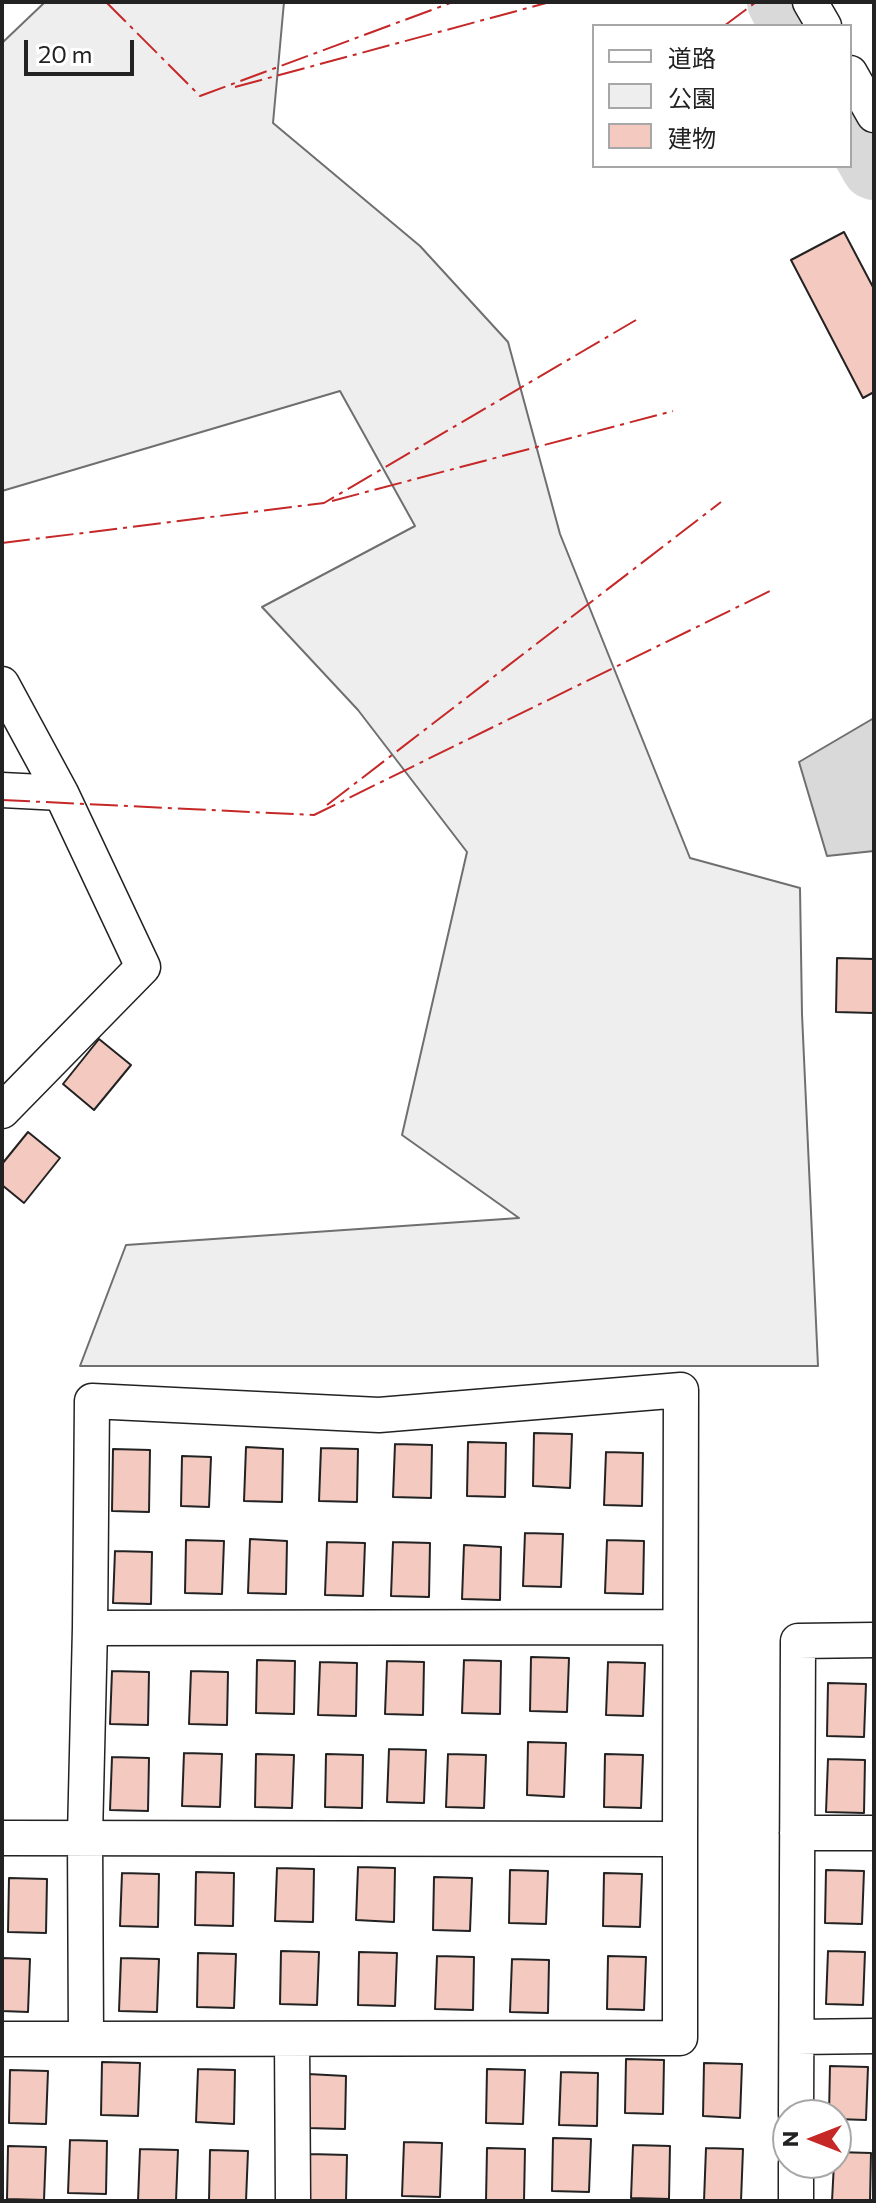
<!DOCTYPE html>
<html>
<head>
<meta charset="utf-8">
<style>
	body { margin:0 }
	#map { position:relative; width:876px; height:2203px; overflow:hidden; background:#fff; font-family:Commissioner,"Noto Sans JP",sans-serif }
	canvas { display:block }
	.frame { position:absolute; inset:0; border:4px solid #222; pointer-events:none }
	.legend { position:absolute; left:592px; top:24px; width:260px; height:144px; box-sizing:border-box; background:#fff; border:2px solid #a7a7a7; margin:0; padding:10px 14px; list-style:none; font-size:24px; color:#222 }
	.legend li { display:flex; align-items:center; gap:16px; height:40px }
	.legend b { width:40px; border:2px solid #a7a7a7 }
	.north { position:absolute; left:772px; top:2099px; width:80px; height:80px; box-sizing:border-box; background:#fff; border:2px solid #a7a7a7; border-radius:50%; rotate:270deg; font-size:22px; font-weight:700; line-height:32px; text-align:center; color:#222 }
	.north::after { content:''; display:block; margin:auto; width:28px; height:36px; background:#c62828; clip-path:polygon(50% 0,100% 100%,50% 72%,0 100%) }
	.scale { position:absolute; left:24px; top:40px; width:110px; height:36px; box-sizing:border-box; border:4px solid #222; border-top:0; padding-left:10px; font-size:24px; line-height:28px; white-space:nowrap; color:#222; -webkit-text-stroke:6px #fff; paint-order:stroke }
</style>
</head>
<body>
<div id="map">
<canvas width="876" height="2203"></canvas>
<div class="frame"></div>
<ul class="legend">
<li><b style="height:10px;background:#fff"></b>道路</li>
<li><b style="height:22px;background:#eee"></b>公園</li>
<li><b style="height:22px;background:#f3c9c0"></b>建物</li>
</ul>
<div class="north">N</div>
<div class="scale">20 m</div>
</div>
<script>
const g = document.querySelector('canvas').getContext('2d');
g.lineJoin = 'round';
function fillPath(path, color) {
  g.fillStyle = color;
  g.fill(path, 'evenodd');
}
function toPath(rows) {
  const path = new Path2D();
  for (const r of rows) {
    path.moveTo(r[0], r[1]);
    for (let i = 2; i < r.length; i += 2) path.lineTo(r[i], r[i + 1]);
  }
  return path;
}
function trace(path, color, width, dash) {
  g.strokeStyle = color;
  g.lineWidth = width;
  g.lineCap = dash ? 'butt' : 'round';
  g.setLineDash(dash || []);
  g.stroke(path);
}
const green = toPath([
	[45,2,284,2,273,123,420,246,508,342,560,534,690,858,800,888,802,1014,818,1366,80,1366,126,1245,519,1218,402,1135,467,852,358,710,262,607,415,526,340,391,2,491,2,43,45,2]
]);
const water = toPath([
	[874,718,874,851,827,856,799,762,874,718]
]);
const river = toPath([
	[780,2,793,26],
	[850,125,874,167]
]);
const building = toPath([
	[844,232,874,289,874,392,863,398,791,260,844,232],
	[837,958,874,959,873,1013,836,1012,837,958],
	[99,1039,131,1065,94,1110,63,1084,99,1039],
	[28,1132,60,1158,24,1203,2,1185,2,1164,28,1132],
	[534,1433,572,1434,570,1488,533,1486,534,1433],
	[468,1442,506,1443,505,1497,467,1496,468,1442],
	[395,1444,432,1445,431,1498,393,1497,395,1444],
	[246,1447,283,1449,282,1502,244,1501,246,1447],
	[321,1448,358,1449,357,1502,319,1501,321,1448],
	[113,1449,150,1450,149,1512,112,1511,113,1449],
	[606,1452,643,1453,642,1506,604,1505,606,1452],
	[182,1456,211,1457,209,1507,181,1506,182,1456],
	[525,1533,563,1534,561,1587,523,1586,525,1533],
	[250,1539,287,1541,286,1594,248,1593,250,1539],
	[186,1540,224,1541,222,1594,185,1593,186,1540],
	[607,1540,644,1541,643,1594,605,1593,607,1540],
	[327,1542,365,1543,363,1596,325,1595,327,1542],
	[393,1542,430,1543,429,1597,391,1596,393,1542],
	[464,1545,501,1547,500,1600,462,1599,464,1545],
	[115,1551,152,1552,151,1604,113,1603,115,1551],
	[531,1657,569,1658,567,1712,530,1711,531,1657],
	[257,1660,295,1661,294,1714,256,1713,257,1660],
	[464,1660,501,1661,500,1714,462,1713,464,1660],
	[387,1661,424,1662,423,1715,385,1714,387,1661],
	[320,1662,357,1663,356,1716,318,1715,320,1662],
	[608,1662,645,1663,643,1716,606,1715,608,1662],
	[112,1671,149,1672,148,1725,110,1724,112,1671],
	[191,1671,228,1672,227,1725,189,1724,191,1671],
	[828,1683,866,1684,864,1737,827,1736,828,1683],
	[528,1742,566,1743,564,1797,527,1795,528,1742],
	[389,1749,426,1750,424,1803,387,1802,389,1749],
	[184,1753,222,1754,220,1807,182,1806,184,1753],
	[256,1754,294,1755,292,1808,255,1807,256,1754],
	[326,1754,363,1755,362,1808,325,1807,326,1754],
	[448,1754,486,1755,484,1808,446,1807,448,1754],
	[605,1754,643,1755,641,1808,604,1807,605,1754],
	[112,1757,149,1758,148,1811,110,1810,112,1757],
	[828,1759,865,1760,864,1813,826,1812,828,1759],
	[358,1867,395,1868,394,1922,356,1920,358,1867],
	[277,1868,314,1869,313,1922,275,1921,277,1868],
	[510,1870,548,1871,546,1924,509,1923,510,1870],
	[826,1870,864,1871,862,1924,825,1923,826,1870],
	[196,1872,234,1873,233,1926,195,1925,196,1872],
	[122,1873,159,1874,158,1927,120,1926,122,1873],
	[604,1873,642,1874,640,1927,603,1926,604,1873],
	[434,1877,472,1878,470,1931,433,1930,434,1877],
	[9,1878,47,1879,46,1933,8,1932,9,1878],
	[281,1951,319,1952,317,2005,280,2004,281,1951],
	[828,1951,865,1952,863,2005,826,2004,828,1951],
	[359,1952,397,1953,395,2006,358,2005,359,1952],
	[198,1953,236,1954,234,2008,197,2007,198,1953],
	[437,1956,474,1957,473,2010,435,2009,437,1956],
	[608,1956,646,1957,644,2010,607,2009,608,1956],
	[2,1958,30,1959,28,2012,2,2011,2,1958],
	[121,1958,159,1959,157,2012,119,2011,121,1958],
	[512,1959,549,1960,548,2013,510,2012,512,1959],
	[626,2059,664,2060,663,2114,625,2113,626,2059],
	[102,2062,140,2063,138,2116,101,2115,102,2062],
	[704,2063,742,2064,740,2118,703,2116,704,2063],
	[830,2066,868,2067,866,2120,836,2119,836,2115,829,2115,830,2066],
	[198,2069,235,2070,234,2124,196,2122,198,2069],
	[487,2069,525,2070,523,2124,486,2123,487,2069],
	[10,2070,48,2071,46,2124,9,2123,10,2070],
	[561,2072,598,2073,597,2126,559,2125,561,2072],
	[308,2074,346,2076,345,2129,307,2128,308,2074],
	[553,2138,591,2139,589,2192,552,2191,553,2138],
	[70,2140,107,2141,106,2194,68,2193,70,2140],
	[404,2142,442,2143,440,2197,402,2196,404,2142],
	[633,2145,670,2146,669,2199,631,2198,633,2145],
	[8,2146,46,2147,44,2200,7,2199,8,2146],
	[487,2148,525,2149,524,2201,486,2201,487,2148],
	[706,2148,743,2149,741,2201,704,2201,706,2148],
	[140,2149,178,2150,176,2201,138,2201,140,2149],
	[210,2150,248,2151,246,2201,209,2201,210,2150],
	[836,2152,871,2153,870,2201,832,2201,834,2163,836,2163,836,2152],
	[310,2154,347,2155,346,2201,308,2201,310,2154]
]);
const minor = toPath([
	[810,2,824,26],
	[850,73,874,115],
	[2,684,61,793,143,967,2,1111],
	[2,790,61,793],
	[797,1833,874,1833],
	[2,1838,680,1839,681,1390,379,1415,92,1401,90,1628],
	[797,2037,874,2036],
	[2,2039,86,2039,85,1836,90,1628,679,1627],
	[86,2039,680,2038,680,1839],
	[292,2039,293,2201],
	[796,2115,798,1641,874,1640],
	[796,2201,796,2163]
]);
const power = toPath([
	[106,2,200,96,453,2],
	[724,26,756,2],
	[235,87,550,2],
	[332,501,673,411],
	[2,543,324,503,636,320],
	[2,800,314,815,770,591],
	[327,805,721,502]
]);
fillPath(green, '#eee');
trace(green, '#6f6f6f', 2);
fillPath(water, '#d9d9d9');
trace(water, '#6f6f6f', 2);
trace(river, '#d9d9d9', 66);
fillPath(building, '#f3c9c0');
trace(building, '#222', 2);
trace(minor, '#222', 37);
trace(minor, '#fff', 34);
trace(power, '#c62828', 2, [28, 6, 4, 6]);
</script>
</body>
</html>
